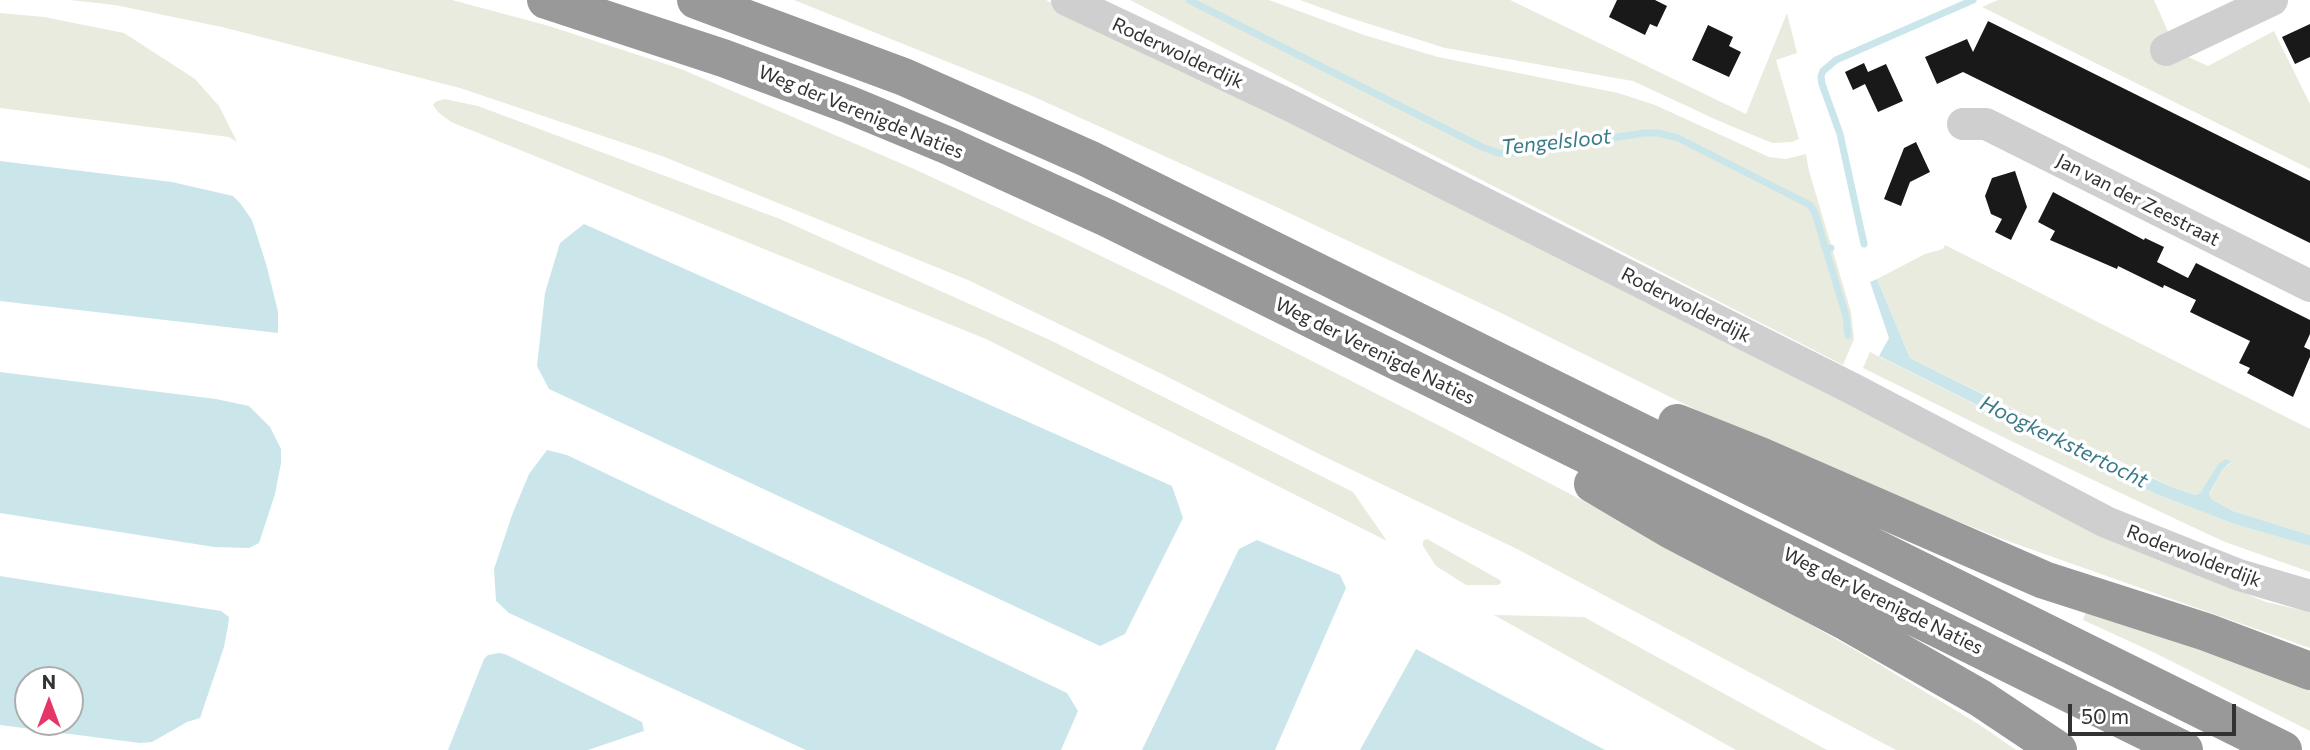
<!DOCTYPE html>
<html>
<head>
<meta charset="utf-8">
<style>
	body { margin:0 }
	#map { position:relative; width:2310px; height:750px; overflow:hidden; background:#fff; font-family:Commissioner,sans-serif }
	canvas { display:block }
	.north { position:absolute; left:14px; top:666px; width:70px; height:70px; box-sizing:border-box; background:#fff; border:2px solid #adadad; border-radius:50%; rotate:0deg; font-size:19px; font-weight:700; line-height:28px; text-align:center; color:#323232 }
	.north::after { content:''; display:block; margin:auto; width:24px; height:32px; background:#e63668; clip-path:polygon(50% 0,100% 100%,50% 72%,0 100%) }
	.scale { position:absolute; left:2068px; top:704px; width:168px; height:32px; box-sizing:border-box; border:4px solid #323232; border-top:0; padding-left:9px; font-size:21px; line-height:24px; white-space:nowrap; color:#323232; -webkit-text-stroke:5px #fff; paint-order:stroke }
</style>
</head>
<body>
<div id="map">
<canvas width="2310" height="750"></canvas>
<div class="north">N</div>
<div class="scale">50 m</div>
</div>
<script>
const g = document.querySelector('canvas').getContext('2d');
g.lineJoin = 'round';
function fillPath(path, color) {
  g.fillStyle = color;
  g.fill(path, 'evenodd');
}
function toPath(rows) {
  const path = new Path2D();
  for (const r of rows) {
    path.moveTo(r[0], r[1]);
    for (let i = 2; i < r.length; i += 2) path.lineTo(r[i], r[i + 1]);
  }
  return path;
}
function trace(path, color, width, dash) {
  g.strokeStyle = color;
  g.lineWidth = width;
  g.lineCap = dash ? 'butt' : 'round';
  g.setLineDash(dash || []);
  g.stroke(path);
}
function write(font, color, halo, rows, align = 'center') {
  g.font = font + ' Commissioner,sans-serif';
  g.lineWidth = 7;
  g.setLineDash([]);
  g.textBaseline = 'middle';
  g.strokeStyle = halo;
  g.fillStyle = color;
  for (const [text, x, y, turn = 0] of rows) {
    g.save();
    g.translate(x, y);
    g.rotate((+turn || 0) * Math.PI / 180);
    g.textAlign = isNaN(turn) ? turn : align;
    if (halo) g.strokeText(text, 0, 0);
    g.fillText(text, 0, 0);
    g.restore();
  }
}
const green = toPath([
	[70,0,452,0,549,26,681,69,914,169,1055,234,1176,292,1440,426,1687,555,1857,651,1980,725,2016,750,1896,750,1517,549,1319,454,1164,375,968,280,662,156,460,88,222,27,115,5],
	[794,0,1046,0,2137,549,2266,602,2310,612,2310,648,2002,539,1753,438,1499,312,1270,204,1030,95],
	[1130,0,1269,0,1364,35,1438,57,1618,93,1655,105,1769,157,1786,159,1806,154,1809,171,1851,312,1854,339,1843,365],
	[1300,0,1510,0,1746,114,1787,13,1797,53,1776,60,1799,139,1792,142,1772,143,1719,121,1633,81,1445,48,1344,16],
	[1998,0,2154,0,2169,34,2153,41,2208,66,2274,31,2310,104,2310,169,1982,7],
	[0,13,44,17,124,33,195,79,219,106,237,142,229,137,0,108],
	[444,99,478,106,780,219,1052,341,1353,492,1387,541,986,339,451,122,438,112,433,105,435,102],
	[1945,245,2310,429,2310,535,2233,511,2211,499,2209,495,2222,470,2231,463,2218,464,2200,493,2195,495,2172,487,1910,358,1877,279,1925,254,1943,249],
	[1870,352,2156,494,2234,524,2310,546,2310,572,2225,542,2182,522,2011,441,1863,368],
	[1427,539,1500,580,1501,583,1498,585,1466,585,1436,566,1423,546,1423,541],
	[2090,602,2310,679,2310,731,2153,652,2083,620],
	[1494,615,1584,617,1827,750,1736,750]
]);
const water = toPath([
	[0,161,172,182,233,196,240,203,252,220,267,267,278,312,278,333,0,301],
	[584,224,1172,486,1183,518,1125,634,1100,646,549,389,537,366,545,293,560,243],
	[1877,279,1910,358,2130,468,2172,487,2195,495,2200,493,2218,464,2226,459,2231,462,2222,470,2209,494,2211,499,2233,511,2310,535,2310,546,2234,524,2156,494,1879,356,1889,338,1870,282],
	[0,372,216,399,249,406,270,427,281,449,281,463,275,494,259,543,249,548,214,547,0,513],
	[547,450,567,455,1067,693,1078,711,1061,750,806,750,509,613,496,601,494,569,512,515,529,474],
	[1257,540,1340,575,1346,588,1275,750,1142,750,1239,549],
	[0,576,221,611,229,617,228,626,224,647,200,718,187,722,152,742,140,743,0,725],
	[28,680,70,680,70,722,28,722],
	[1416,649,1605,750,1360,750],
	[499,653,505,654,642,722,644,731,588,750,448,750,484,659,488,655]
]);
const stream = toPath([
	[1189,0,1482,147,1498,153,1514,153,1644,133,1658,133,1678,138,1810,205,1815,213,1826,250,1831,248],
	[1864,244,1840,134,1822,84,1821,76,1823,71,1836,60,1973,0],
	[1826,250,1846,316,1848,335]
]);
const building = toPath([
	[1617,0,1655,0,1667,6,1657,27,1650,24,1645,35,1609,17],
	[1988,21,2310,181,2310,243,1963,72,1937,84,1925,57,1967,39,1973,52],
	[2310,24,2310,57,2295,64,2282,37],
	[1708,25,1733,37,1729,46,1741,52,1729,77,1692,60],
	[1864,63,1868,72,1886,64,1903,101,1878,112,1865,84,1853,90,1845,72],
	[1916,142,1930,172,1910,182,1901,206,1884,199,1904,148],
	[2015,171,2027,207,2011,240,1995,232,2002,219,1991,214,1985,196,1992,178],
	[2053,192,2144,240,2145,238,2164,247,2157,262,2188,278,2196,263,2310,320,2310,334,2304,347,2310,350,2310,357,2293,397,2247,373,2250,368,2239,363,2250,341,2190,312,2196,300,2164,285,2163,288,2118,266,2117,269,2050,240,2055,231,2038,222]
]);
const minor = toPath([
	[1067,0,1287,104,1855,390,2106,522,2239,575,2310,596],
	[2166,50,2272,0],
	[1963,124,1986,124,2310,286]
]);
const highway = toPath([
	[546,0,723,58,850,105,949,146,1107,218,2184,750],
	[696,0,904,77,1089,159,2283,750],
	[1677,423,1760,456,2044,580,2206,632,2310,671],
	[1593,484,1671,530,1847,622,1980,698,2058,750]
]);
const streetNames = [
	["Roderwolderdijk",1178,53,25],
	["Weg der Verenigde Naties",861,112,22],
	["Jan van der Zeestraat",2138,200,27],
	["Roderwolderdijk",1686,305,27],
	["Weg der Verenigde Naties",1375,351,26],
	["Roderwolderdijk",2194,556,21],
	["Weg der Verenigde Naties",1883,601,26]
];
const waterNames = [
	["Tengelsloot",1556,142,-6],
	["Hoogkerkstertocht",2064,442,26]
];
fillPath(green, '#e8ebdd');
fillPath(water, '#cae6eb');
trace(stream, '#cae6eb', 7);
fillPath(building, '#191919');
trace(minor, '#cfcfcf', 32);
trace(highway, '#999', 38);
write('19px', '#323232', '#fff', streetNames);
write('italic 21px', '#3a7a88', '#fff', waterNames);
</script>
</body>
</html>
